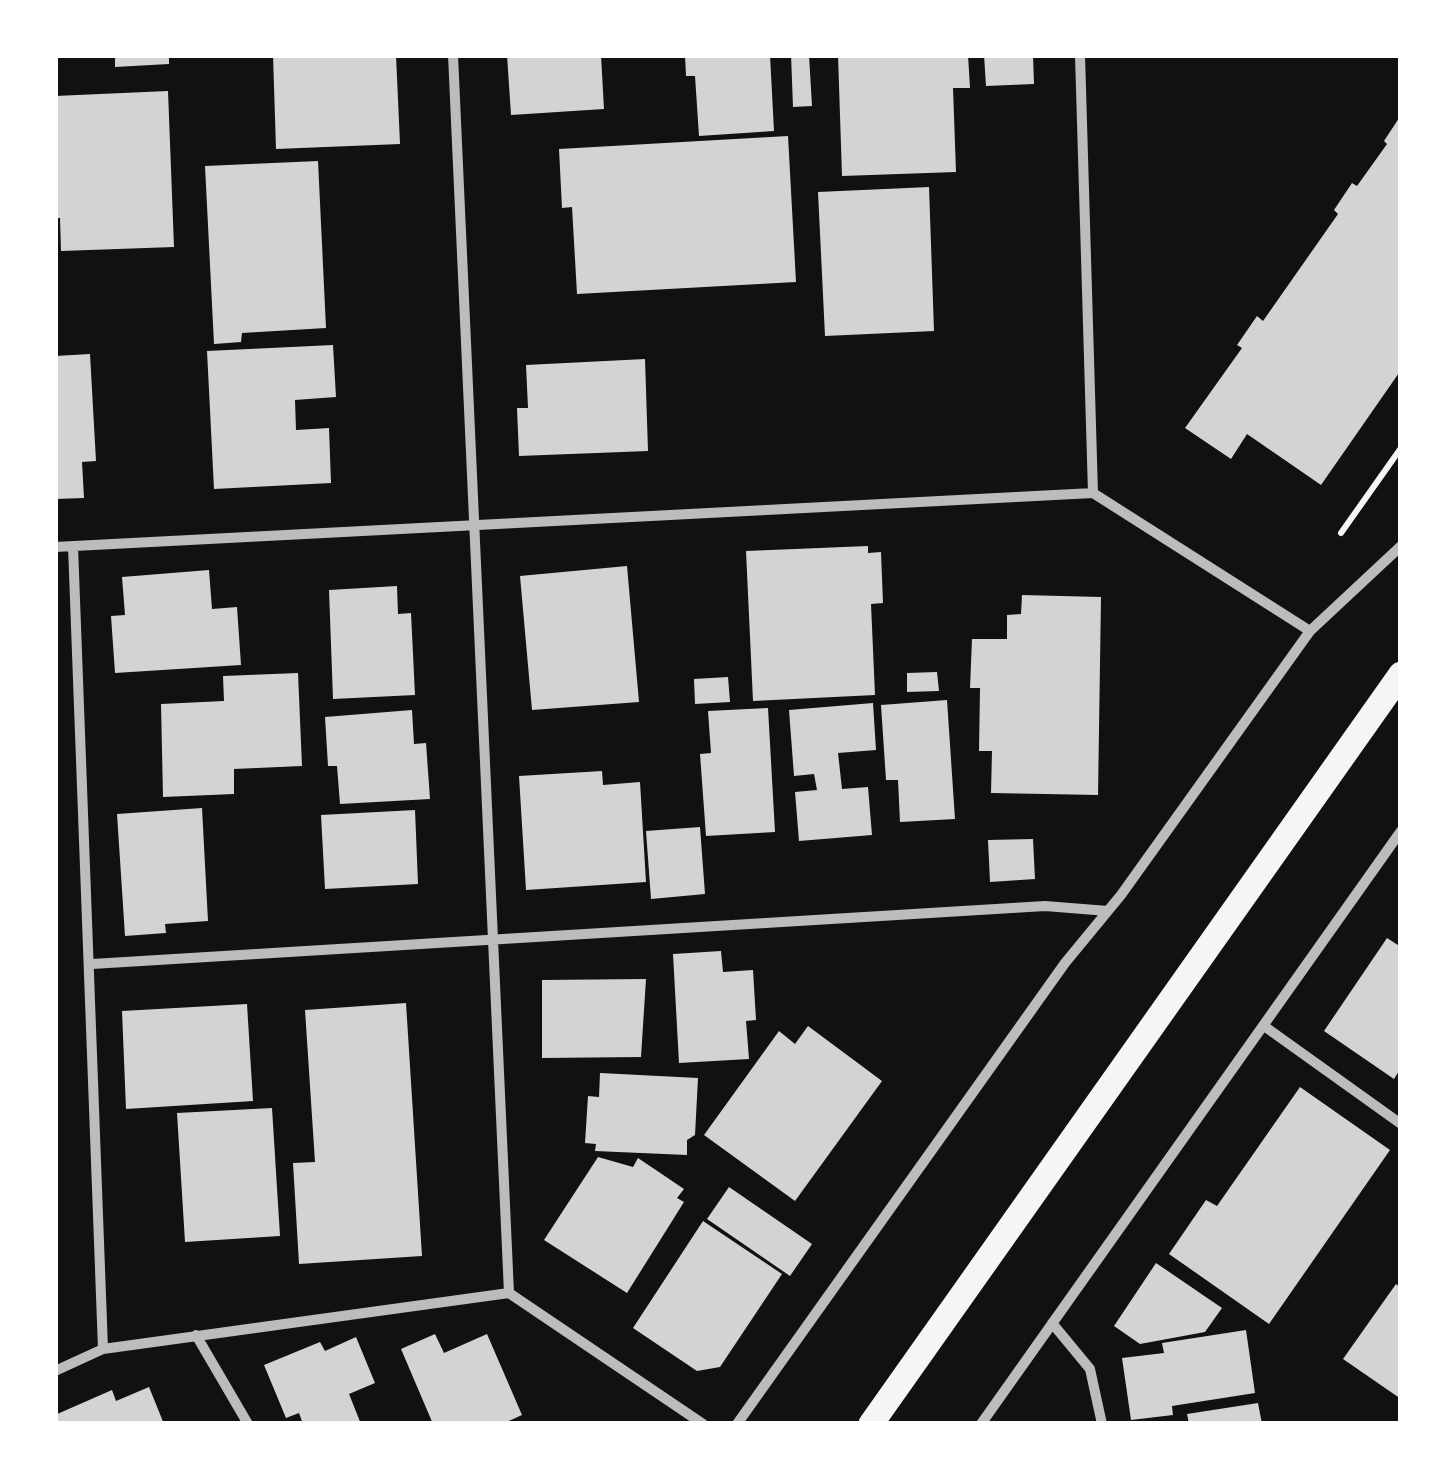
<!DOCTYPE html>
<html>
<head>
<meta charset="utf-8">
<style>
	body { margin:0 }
	#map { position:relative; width:1456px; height:1479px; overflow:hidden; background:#111; font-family:"DejaVu Sans",sans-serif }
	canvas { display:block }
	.frame { position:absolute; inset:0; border:58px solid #fff; pointer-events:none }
</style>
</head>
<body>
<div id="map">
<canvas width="1456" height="1479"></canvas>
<div class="frame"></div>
</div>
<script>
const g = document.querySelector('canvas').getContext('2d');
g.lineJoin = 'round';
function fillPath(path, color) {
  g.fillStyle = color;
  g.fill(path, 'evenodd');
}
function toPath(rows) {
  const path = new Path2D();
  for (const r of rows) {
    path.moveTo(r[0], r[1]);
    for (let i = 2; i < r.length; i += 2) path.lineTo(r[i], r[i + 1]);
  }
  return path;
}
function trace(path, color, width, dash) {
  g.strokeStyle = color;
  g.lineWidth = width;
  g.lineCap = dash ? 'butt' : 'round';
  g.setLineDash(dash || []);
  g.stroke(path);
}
const building = toPath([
	[115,55,169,55,169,64,115,67],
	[273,55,396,55,400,144,276,149],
	[507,55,601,55,604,109,511,115],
	[685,55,770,55,774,131,699,136,695,76,686,76],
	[791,55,809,55,812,106,793,107],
	[838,55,968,55,970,88,953,88,956,172,842,176],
	[984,55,1033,55,1034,84,986,86],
	[168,91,174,247,61,251,60,218,55,218,55,96],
	[1401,115,1401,370,1321,485,1247,434,1231,459,1185,428,1242,348,1237,345,1257,316,1263,321,1338,214,1334,210,1352,183,1357,186,1387,144,1384,141],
	[788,136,796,282,577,294,572,207,562,208,559,149],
	[318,161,326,328,242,333,241,342,214,344,205,166],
	[929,187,934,331,825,336,818,192],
	[333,345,336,397,295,400,296,430,329,428,331,483,214,489,207,351],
	[90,354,96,461,82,462,84,498,55,499,55,356],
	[645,359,648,451,519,456,517,408,528,408,526,365],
	[868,546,868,553,881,552,883,603,871,604,875,695,753,701,746,551],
	[627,566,639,702,532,710,520,576],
	[209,570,212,609,237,607,241,665,115,673,111,616,125,615,122,577],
	[397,586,398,614,411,613,415,695,333,699,329,590],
	[1022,595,1101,597,1098,795,991,793,992,751,979,751,980,688,970,688,972,639,1007,639,1007,615,1021,614],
	[937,672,939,691,907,692,907,673],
	[298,673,302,766,234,769,234,794,163,797,161,704,224,701,223,676],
	[728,677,730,702,695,704,694,679],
	[947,700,955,819,900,822,898,780,886,780,881,705],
	[873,703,876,750,838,753,842,789,868,787,872,835,799,841,795,792,817,790,814,774,794,776,789,710],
	[768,708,775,832,706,836,700,754,711,753,708,711],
	[412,710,414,744,426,743,430,799,340,804,337,766,328,766,325,717],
	[602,771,603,785,640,782,646,882,526,890,519,776],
	[202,808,208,921,165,924,166,933,125,936,117,814],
	[415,810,418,884,325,889,321,815],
	[700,827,705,894,651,899,646,831],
	[1033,839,1035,879,990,882,988,840],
	[1387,938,1401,947,1401,1068,1394,1079,1324,1031],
	[721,951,723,972,753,970,756,1020,746,1021,749,1059,679,1063,673,954],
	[646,979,641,1057,542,1058,542,980],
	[406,1003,422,1256,299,1264,293,1163,315,1162,305,1010],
	[247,1004,253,1101,126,1109,122,1011],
	[808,1026,882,1081,795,1201,704,1135,779,1031,795,1044],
	[600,1073,698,1078,695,1135,687,1140,687,1155,595,1151,596,1144,585,1143,588,1096,599,1097],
	[1300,1087,1390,1150,1269,1324,1169,1254,1206,1200,1217,1206],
	[272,1108,280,1236,185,1242,177,1113],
	[598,1157,633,1167,638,1158,684,1189,677,1198,684,1202,627,1293,544,1240],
	[729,1187,812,1244,790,1276,707,1219],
	[703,1221,782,1274,720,1367,697,1371,633,1328],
	[1156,1263,1222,1308,1205,1332,1140,1344,1114,1326],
	[1396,1284,1401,1288,1401,1399,1343,1359],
	[1246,1330,1255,1393,1172,1406,1173,1415,1131,1420,1122,1358,1164,1353,1162,1343],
	[435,1334,444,1353,487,1334,522,1415,502,1424,433,1424,401,1349],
	[356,1337,375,1383,349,1394,361,1424,303,1424,299,1413,286,1418,264,1365,320,1342,325,1351],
	[149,1387,164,1424,55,1424,55,1415,112,1390,116,1401],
	[1258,1403,1262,1424,1189,1424,1187,1414]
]);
const path = toPath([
	[1341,533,1401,448]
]);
const minor = toPath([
	[453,55,509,1293],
	[1080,55,1093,493],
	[73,546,103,1349],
	[55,547,1093,493,1310,631],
	[92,964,1045,906,1108,911],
	[1264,1026,1401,1124],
	[1052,1323,1090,1369,1102,1424],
	[196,1335,248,1424],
	[55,1371,103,1349,509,1293,703,1424],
	[737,1424,1065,963,1121,895,1310,631,1401,546],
	[981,1424,1401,831]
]);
const primary = toPath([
	[871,1424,1401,674]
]);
fillPath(building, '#d3d3d3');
trace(path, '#f5f5f5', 6);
trace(minor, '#bcbcbc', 10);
trace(primary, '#f5f5f5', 25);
</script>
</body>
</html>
